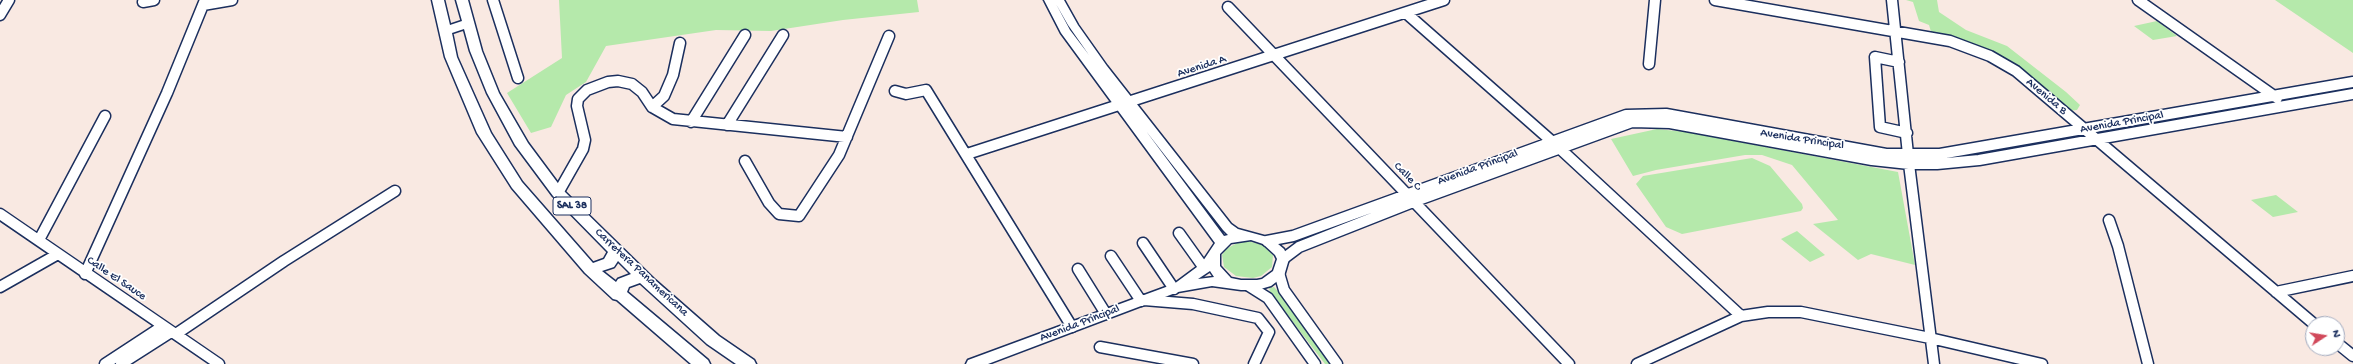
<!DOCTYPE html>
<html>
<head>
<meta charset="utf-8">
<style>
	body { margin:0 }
	#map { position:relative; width:2353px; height:364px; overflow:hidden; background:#f9e9e2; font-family:"Gochi Hand",sans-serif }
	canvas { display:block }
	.north { position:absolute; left:2305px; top:316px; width:40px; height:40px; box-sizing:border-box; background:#fff; border:1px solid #a4acbf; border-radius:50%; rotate:78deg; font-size:11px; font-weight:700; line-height:16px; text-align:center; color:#1b2f5e }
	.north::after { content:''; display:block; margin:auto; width:14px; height:18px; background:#d1495b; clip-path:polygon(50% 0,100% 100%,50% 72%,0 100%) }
</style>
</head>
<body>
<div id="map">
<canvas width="2353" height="364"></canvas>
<div class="north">N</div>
</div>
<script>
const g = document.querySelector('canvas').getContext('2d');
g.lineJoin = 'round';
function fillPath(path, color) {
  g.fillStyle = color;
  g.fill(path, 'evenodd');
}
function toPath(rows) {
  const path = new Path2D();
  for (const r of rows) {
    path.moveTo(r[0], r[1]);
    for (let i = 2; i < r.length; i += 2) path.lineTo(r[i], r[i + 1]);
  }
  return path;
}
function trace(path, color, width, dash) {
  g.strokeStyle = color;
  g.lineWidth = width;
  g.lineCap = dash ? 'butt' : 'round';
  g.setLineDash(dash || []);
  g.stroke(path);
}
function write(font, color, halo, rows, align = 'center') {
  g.font = font + ' "Gochi Hand",sans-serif';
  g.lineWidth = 3.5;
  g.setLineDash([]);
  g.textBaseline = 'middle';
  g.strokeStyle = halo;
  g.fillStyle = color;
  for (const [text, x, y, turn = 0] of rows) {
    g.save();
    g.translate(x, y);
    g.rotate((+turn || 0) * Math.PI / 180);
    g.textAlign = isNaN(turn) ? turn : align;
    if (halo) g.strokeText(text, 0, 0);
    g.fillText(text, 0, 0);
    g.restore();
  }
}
const green = toPath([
	[559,0,917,0,919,12,843,20,771,31,716,30,606,46,586,82,566,95,551,127,531,133,507,93,562,58],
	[1906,0,1937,0,1939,12,1966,30,2007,46,2066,92,2080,105,2077,110,2068,111,2031,78,1932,35,1929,25,1919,21,1913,2],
	[2275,0,2353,0,2353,53],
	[2157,21,2177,36,2153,40,2134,26],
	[2269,101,2273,103,2102,134,2098,131],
	[1657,129,1686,132,1898,172,1915,265,1871,254,1858,260,1813,224,1838,220,1792,165,1762,155,1745,155,1656,170,1633,176,1611,139],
	[1752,158,1770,166,1802,204,1803,208,1801,211,1682,234,1666,227,1636,184,1643,176],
	[2276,195,2298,212,2273,217,2251,200],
	[1797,231,1825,255,1810,262,1781,239],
	[1247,241,1263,245,1273,255,1272,267,1261,276,1253,278,1236,276,1224,267,1222,255,1226,249,1239,242],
	[1274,287,1277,290,1333,364,1325,364,1270,292,1269,288]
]);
const minor = toPath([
	[493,0,518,78],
	[1715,0,1950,41,1990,56,2016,71,2314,324],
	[1892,0,1909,164,1934,364],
	[2138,0,2277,98],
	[143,2,154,0],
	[203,5,232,0],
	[1228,7,1569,364],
	[1406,13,1556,145,1741,316],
	[0,15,9,0],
	[1899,62,1875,57,1880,127,1907,133],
	[1649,64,1655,0],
	[895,91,906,94,926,90,1072,327],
	[652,107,664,96,673,75,680,43],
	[691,122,745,35],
	[727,125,783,35],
	[967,154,1444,0],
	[745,161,769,203,779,214,799,216,839,155,889,36],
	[558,193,583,149,585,140,577,106,578,99,587,90,608,82,618,81,632,84,642,92,652,107,673,119,847,137],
	[0,214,219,364],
	[2109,220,2118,246,2148,364],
	[1179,233,1204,268],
	[39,240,105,116],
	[1267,241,1293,236,1626,115,1666,114,1886,154,1940,154,2353,82],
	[1143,243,1174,289],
	[1111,256,1141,301],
	[1283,259,1299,247,1413,202,1632,122,1670,123,1872,160,1909,164,1937,164,1979,160,2353,94],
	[1078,269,1106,314],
	[1279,273,1284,290,1337,364],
	[85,274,167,93,205,0],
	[1249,286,1268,298,1315,364],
	[0,287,58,254],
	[2276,292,2353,276],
	[1144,300,1193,304,1258,318,1269,332,1254,364],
	[176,334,284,261,395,191],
	[2337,343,2353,356],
	[1100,347,1193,364],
	[105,364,163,326],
	[121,364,171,332],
	[1637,364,1741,316,1768,312,1801,312,1930,338,2042,364]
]);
const major = toPath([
	[1044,0,1064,0,1078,25,1107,66,1231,224,1238,229,1271,238,1284,249,1289,259,1284,276,1271,286,1257,290,1241,290,1212,286,1178,292,988,364,966,364,968,360,1174,284,1201,264,1215,243,1061,33,1044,0],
	[1056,4,1068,25,1089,55,1070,30,1056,4],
	[1146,131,1223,230,1228,235,1224,236,1146,131],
	[1251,240,1263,244,1275,255,1277,259,1273,271,1262,279,1257,280,1241,280,1231,278,1220,266,1220,254,1231,243,1251,240],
	[1210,271,1214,277,1198,279,1210,271]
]);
const highway = toPath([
	[432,0,444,0,450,25,462,21,456,0,468,0,482,51,499,93,528,143,563,190,655,280,719,336,754,360,756,364,736,364,707,344,640,283,629,287,627,292,708,360,710,364,691,364,617,300,613,299,585,273,512,188,477,133,445,57,432,0],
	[464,29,470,51,487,93,515,145,553,196,608,252,604,259,593,263,522,182,491,133,457,57,452,33,464,29],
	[618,261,631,274,618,279,616,282,602,271,614,267,618,261]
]);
const shields = [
	[572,206,38]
];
const shieldNames = [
	["SAL 38",572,206]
];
const streetNames = [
	["Avenida A",1202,67,-18],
	["Avenida B",2046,97,40],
	["Avenida Principal",2122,123,-10],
	["Avenida Principal",1802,140,9],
	["Avenida Principal",1478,168,-20],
	["Calle C",1407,177,46],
	["Carretera Panamericana",641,273,43],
	["Calle El Sauce",116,279,34],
	["Avenida Principal",1080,324,-21]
];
fillPath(green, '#b5e9ab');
trace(minor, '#1b2f5e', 13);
trace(major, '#1b2f5e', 3);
trace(highway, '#1b2f5e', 3);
trace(minor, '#fff', 10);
fillPath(major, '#fff');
fillPath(highway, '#fff');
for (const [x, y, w] of shields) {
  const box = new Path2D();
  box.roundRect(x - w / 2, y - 9, w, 18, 3);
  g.fillStyle = '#fff';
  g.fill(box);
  trace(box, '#1b2f5e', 1);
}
write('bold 11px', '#1b2f5e', null, shieldNames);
write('12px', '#1b2f5e', '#fff', streetNames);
</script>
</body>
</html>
